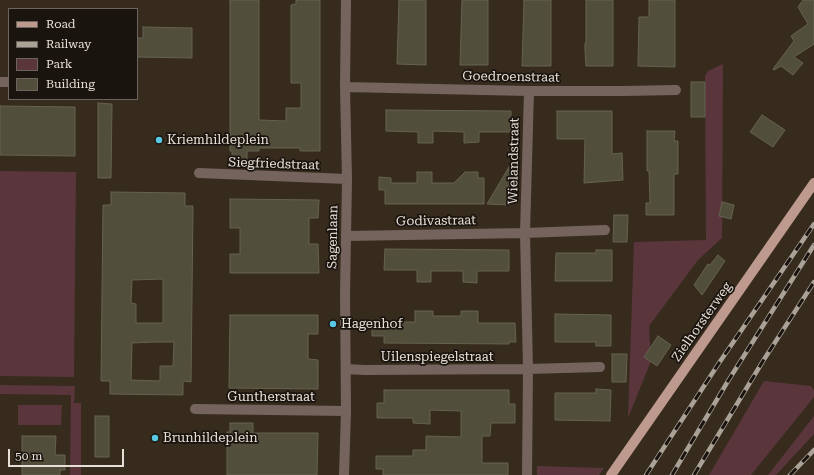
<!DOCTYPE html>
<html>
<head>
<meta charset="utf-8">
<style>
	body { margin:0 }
	#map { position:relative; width:814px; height:475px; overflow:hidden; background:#372b1e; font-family:"Roboto Serif",serif }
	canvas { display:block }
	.legend { position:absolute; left:8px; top:8px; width:130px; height:92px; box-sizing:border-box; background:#1a140f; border:1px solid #6c655f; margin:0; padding:5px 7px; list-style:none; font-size:12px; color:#e7dfd7 }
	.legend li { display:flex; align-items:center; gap:8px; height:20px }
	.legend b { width:20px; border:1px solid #6c655f }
	.scale { position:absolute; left:8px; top:449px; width:116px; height:18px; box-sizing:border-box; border:2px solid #e7dfd7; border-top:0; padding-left:5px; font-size:12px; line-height:14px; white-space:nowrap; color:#e7dfd7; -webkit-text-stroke:3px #1a140f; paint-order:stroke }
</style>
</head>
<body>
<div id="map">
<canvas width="814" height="475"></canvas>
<ul class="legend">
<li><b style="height:5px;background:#bd998e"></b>Road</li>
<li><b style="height:5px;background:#aaa197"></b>Railway</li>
<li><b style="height:11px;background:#5a363c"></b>Park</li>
<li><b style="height:11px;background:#524e3c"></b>Building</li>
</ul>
<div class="scale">50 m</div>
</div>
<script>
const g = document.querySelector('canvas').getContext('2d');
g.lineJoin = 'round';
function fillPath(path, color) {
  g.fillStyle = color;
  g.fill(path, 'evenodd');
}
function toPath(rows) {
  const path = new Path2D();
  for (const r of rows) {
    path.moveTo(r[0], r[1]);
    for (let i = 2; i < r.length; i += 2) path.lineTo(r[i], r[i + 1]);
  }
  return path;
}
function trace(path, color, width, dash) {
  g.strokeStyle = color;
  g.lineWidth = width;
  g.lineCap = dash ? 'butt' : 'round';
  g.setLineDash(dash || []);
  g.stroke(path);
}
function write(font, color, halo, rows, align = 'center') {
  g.font = font + ' "Roboto Serif",serif';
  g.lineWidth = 3.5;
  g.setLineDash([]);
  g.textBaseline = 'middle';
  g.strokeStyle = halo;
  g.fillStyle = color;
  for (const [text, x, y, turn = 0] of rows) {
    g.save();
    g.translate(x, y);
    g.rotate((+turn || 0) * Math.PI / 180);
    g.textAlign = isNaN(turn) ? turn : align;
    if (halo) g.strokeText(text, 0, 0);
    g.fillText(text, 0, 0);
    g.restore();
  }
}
const green = toPath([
	[723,64,722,238,698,260,649,326,651,361,628,418,634,242,706,240,705,76,708,71],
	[0,171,76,172,74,377,0,376],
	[764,381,811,386,814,390,814,397,751,475,709,475],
	[0,385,75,386,74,403,81,403,81,475,70,475,71,395,0,394],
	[18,405,62,405,61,425,18,425],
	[814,416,814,434,776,475,768,475],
	[537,466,604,468,599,475,537,475]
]);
const building = toPath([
	[230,0,259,0,259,120,286,121,286,108,301,108,301,83,291,83,291,5,296,4,296,0,320,0,320,151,300,151,300,148,259,148,259,151,247,151,247,164,232,164,232,151,230,151,230,0],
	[399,0,426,0,426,65,397,64,399,0],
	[462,0,488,0,488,65,460,65,462,0],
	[524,0,551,0,551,66,522,66,524,0],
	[586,0,613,0,613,66,586,66,585,51,585,43,586,43,586,0],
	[649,0,675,0,675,67,638,66,639,17,648,17,648,16,649,16,649,0],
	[803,0,814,0,814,44,794,57,803,63,793,75,781,66,774,70,773,69,794,41,791,36,808,24,798,7,803,0],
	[143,27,192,28,192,58,137,57,137,38,143,38,143,27],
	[691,82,705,82,705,117,691,117,691,82],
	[98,103,112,104,111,178,98,178,98,103],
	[0,106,75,107,75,156,0,155,0,106],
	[386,110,511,111,511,132,479,132,479,142,464,143,464,132,433,131,433,143,418,143,418,132,386,131,386,110],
	[557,111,612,111,612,154,622,153,623,180,584,183,585,139,557,139,557,111],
	[762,115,785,130,773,147,750,132,762,115],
	[647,131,675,131,674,141,678,141,678,174,674,174,674,215,646,215,646,203,650,203,649,171,647,171,647,131],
	[509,167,509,172,517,172,517,191,509,191,510,205,487,204,509,167],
	[417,172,432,172,432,183,454,183,465,172,478,172,478,178,484,178,484,204,385,204,385,190,379,190,379,177,391,178,391,183,417,183,417,172],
	[111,192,185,193,185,206,193,206,191,382,183,381,183,395,110,394,110,381,101,381,103,205,111,205,111,192],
	[163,279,163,323,136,323,136,304,131,303,132,280,163,279],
	[154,342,174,342,173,366,160,366,160,381,131,380,132,343,154,342],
	[230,199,319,200,318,218,309,218,309,244,318,244,319,273,230,273,230,254,240,254,240,228,230,228,230,199],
	[722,202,734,205,731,219,719,216,722,202],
	[614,215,628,215,627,242,613,242,614,215],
	[385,249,509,250,509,271,477,271,477,283,463,282,463,271,431,271,431,282,417,282,417,270,384,270,385,249],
	[596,250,612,250,612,281,555,281,556,253,596,253,596,250],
	[718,255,725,261,702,295,694,285,708,264,710,265,718,255],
	[415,311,433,311,433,316,461,316,461,311,478,311,478,323,515,323,516,342,509,342,509,344,384,343,384,336,372,336,372,320,384,320,384,322,415,322,415,311],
	[555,314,611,315,611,346,596,346,596,342,555,342,555,314],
	[230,315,318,315,318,334,308,334,308,359,318,360,318,389,229,388,230,315],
	[658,336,671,345,657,366,644,357,658,336],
	[612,354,627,354,626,382,612,382,612,354],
	[596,389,611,390,610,421,555,420,555,393,596,393,596,389],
	[384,390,509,390,509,404,515,404,515,423,491,423,490,436,482,436,482,463,508,463,508,475,383,475,383,469,376,469,376,456,413,456,413,450,426,450,426,436,461,437,461,411,430,410,430,424,413,423,413,418,377,418,377,403,384,403,384,390],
	[95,416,109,416,109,457,95,457,95,416],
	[230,423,253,423,253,433,318,433,317,475,227,475,227,432,230,432,230,423],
	[22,436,56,436,55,455,65,455,65,470,60,470,60,475,22,475,22,436]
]);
const minor = toPath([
	[0,82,9,82],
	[345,87,529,91,623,91,676,90],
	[199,173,347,179],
	[346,236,525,233,605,230],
	[346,369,365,370,528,369,600,367],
	[195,409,346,411],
	[344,475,346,411,345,294,347,179,345,87,346,0],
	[527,475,528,369,525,233,529,91]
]);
const major = toPath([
	[611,475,814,183]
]);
const rail = toPath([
	[646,475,719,363,814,224],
	[672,475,728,381,814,245],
	[694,475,763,361,814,282],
	[790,475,814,450]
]);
const markers = [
	[159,140,4,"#59c8e5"],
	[333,324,4,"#59c8e5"],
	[155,438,4,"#59c8e5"]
];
const streetNames = [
	["Goedroenstraat",511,77,1],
	["Wielandstraat",514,161,-89],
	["Siegfriedstraat",274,164,2],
	["Godivastraat",436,221,-1],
	["Sagenlaan",333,237,-89],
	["Zielhorsterweg",702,322,-55],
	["Uilenspiegelstraat",437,357],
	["Guntherstraat",271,397]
];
const poiNames = [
	["Kriemhildeplein",167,140],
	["Hagenhof",341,324],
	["Brunhildeplein",163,438]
];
fillPath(green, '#5a363c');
fillPath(building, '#524e3c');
trace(building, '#65624f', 1);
trace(minor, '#75645e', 10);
trace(major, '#bd998e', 10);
trace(rail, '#aaa197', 4.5);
trace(rail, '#1a140f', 3, [9]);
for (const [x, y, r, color] of markers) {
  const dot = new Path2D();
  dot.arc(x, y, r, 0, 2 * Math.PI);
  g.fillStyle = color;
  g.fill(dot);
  trace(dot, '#1a140f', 1.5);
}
write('13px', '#e7dfd7', '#1a140f', streetNames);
write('13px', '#e7dfd7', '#1a140f', poiNames, 'left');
</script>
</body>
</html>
